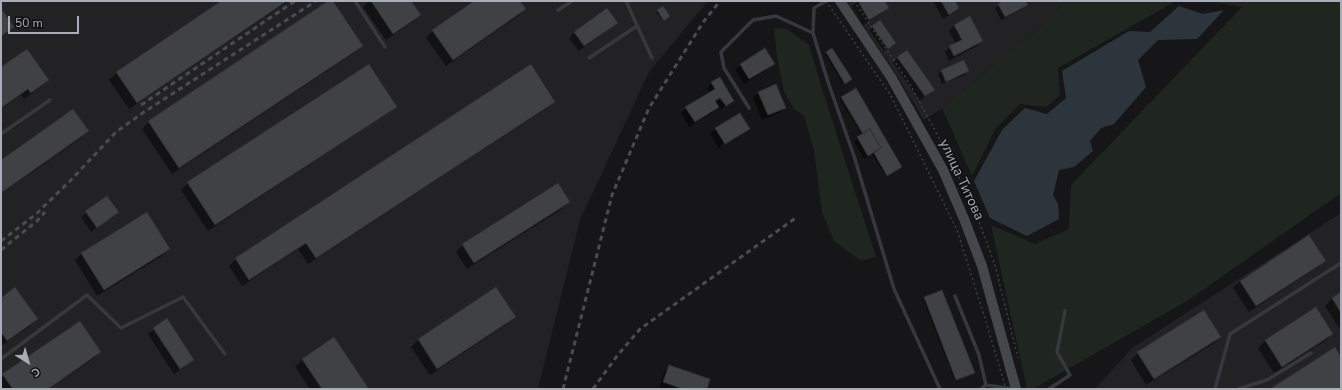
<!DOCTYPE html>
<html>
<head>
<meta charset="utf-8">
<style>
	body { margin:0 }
	#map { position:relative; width:1342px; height:390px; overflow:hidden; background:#161618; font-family:"Nunito Sans",sans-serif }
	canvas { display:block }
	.frame { position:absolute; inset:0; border:2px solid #a8adb8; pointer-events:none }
	.north { position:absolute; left:8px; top:342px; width:40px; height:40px; -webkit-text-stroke:3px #111113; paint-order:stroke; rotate:143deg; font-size:11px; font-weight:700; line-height:16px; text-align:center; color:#a8adb8 }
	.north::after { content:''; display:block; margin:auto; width:14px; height:18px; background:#a8adb8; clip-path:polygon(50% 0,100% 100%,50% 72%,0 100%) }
	.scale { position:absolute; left:8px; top:16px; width:71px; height:18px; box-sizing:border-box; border:2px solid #a8adb8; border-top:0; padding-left:5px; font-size:12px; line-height:14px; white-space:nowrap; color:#a8adb8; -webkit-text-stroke:3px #111113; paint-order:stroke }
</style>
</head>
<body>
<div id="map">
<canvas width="1342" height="390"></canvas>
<div class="frame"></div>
<div class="north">С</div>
<div class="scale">50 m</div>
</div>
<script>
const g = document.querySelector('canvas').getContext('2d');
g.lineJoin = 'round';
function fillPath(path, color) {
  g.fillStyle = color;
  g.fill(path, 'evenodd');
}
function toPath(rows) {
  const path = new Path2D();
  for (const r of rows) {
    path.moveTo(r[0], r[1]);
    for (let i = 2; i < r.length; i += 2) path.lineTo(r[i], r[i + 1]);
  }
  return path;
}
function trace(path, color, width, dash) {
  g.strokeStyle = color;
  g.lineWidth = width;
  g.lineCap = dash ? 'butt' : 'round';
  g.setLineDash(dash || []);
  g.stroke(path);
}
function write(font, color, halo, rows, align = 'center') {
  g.font = font + ' "Nunito Sans",sans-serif';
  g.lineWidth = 3;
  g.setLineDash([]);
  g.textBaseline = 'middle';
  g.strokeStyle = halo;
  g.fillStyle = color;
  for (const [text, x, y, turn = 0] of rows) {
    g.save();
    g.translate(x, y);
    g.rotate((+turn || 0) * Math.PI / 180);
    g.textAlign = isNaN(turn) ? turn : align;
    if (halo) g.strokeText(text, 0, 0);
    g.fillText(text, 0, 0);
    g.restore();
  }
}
const built = toPath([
	[1,1,708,1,649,72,580,220,538,389,1,389],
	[847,1,1065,1,1050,19,942,108,924,120,894,71],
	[1341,213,1341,389,1095,389,1132,348]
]);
const green = toPath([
	[1065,1,1176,1,1058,68,1060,95,1046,107,1020,104,996,128,972,176,942,108,1050,19],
	[1207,1,1341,1,1341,193,1187,301,1033,389,1027,389,991,225,1035,244,1069,229,1071,185,1242,7],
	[774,28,787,29,809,45,823,92,876,257,861,261,834,241,822,212,814,150,804,116,794,109,784,92,777,57]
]);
const water = toPath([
	[1179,6,1203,14,1224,10,1197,39,1158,40,1138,60,1146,87,1114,124,1101,128,1090,141,1093,151,1074,167,1059,170,1053,195,1058,204,1059,219,1027,236,990,218,974,181,1002,130,1025,108,1047,114,1066,98,1062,71,1129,31,1150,32]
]);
const shadow = toPath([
	[223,1,289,1,129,109,109,80,116,73],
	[330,1,332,1,362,46,354,53,172,174,142,129,149,122],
	[369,1,409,1,419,15,412,22,386,40,363,7],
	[476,1,519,1,525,9,518,16,446,66,426,38,433,31],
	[858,1,883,1,888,8,882,13,863,25,852,6],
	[933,1,954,1,958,8,953,13,943,19],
	[1005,1,1025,1,1027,4,1024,8,1001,20,995,8],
	[663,7,668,18,663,21,656,12],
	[880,22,891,46,884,51,869,30],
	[616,23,611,28,579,51,569,38,575,32],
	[954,25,982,41,977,46,949,61,945,52,950,47,956,44,949,31],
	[826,53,849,81,843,84,825,54],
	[898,58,933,89,920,101,893,63],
	[773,64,768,69,744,84,735,70,740,65],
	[1,68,48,80,41,87,24,99,21,95,1,109],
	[942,71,968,71,965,75,942,84,938,74],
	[712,83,733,100,720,110,718,107,712,113,689,127,681,113,686,108,710,93,707,89],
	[758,93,784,108,779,113,762,120,753,98],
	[842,98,899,169,886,177,872,154,864,159,854,141,862,135,840,99],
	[554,101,547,108,308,264,298,249,242,286,229,266,236,259],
	[395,106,388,113,208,231,181,190,188,183],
	[739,114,749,129,744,133,744,131,720,146,721,148,719,149,710,134,716,129],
	[88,131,81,138,1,194,1,161],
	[107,197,117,212,91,232,81,217],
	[569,202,562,209,467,269,456,252,463,245],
	[1309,237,1325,260,1318,267,1249,312,1233,288,1240,281],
	[169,249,162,256,97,296,75,260,82,253],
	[495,289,514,317,507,324,430,375,411,347,418,340],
	[941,291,973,373,955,381,923,299],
	[1341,293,1341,331,1325,306,1332,299],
	[1,299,37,319,30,326,1,346],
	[1316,309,1332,334,1325,341,1274,373,1258,348,1265,341],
	[167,320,193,360,174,374,148,334],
	[1220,337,1213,344,1146,385,1131,360,1138,353],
	[334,339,368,389,310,389,295,367,302,360],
	[100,352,93,359,49,389,1,389,1,377,3,375],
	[669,367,706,389,663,389,659,388,664,372]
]);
const building = toPath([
	[221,1,287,1,137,103,116,72,221,1],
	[328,1,333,1,363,46,179,168,148,121,328,1],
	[371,1,411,1,421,15,393,34,371,1],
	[474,1,520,1,526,9,453,60,432,30,474,1],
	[858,1,885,1,889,8,869,20,858,1],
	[941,1,955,1,959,8,949,15,941,1],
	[1003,1,1026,1,1028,5,1005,17,998,4,1003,1],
	[663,6,670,16,664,21,657,10,663,6],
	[1,8,14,27,1,36,1,8],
	[607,8,618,23,584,46,574,32,607,8],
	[970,16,983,41,954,56,949,46,962,40,954,25,970,16],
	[880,20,896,43,888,49,872,26,880,20],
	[765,48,775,64,749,79,740,64,765,48],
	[832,48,852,79,845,84,826,52,832,48],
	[27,49,49,80,31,93,28,89,1,108,1,67,27,49],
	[907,50,935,90,925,96,897,57,907,50],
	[964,60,969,71,946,82,941,70,964,60],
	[369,64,397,107,215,225,187,182,369,64],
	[531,64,555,102,316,258,306,243,249,280,235,258,531,64],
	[720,77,734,101,726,106,720,98,715,101,719,107,695,122,685,107,715,89,711,82,720,77],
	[776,84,786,108,768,115,758,92,776,84],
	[856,88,902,167,887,176,874,153,881,148,870,129,863,134,841,97,856,88],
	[73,109,89,131,1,193,1,160,73,109],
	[740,113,750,129,725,144,715,128,740,113],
	[870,129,881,148,868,156,857,137,870,129],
	[558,183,570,202,474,263,462,244,558,183],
	[107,196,119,212,97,228,85,211,107,196],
	[147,212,170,249,104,290,81,253,147,212],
	[1309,235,1326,261,1256,306,1240,281,1309,235],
	[15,287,38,319,7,341,1,332,1,298,15,287],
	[496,287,516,317,437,369,418,339,496,287],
	[942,290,975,373,956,380,924,297,942,290],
	[1341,292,1341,313,1332,298,1341,292],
	[1316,307,1333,334,1282,367,1265,340,1316,307],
	[1204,310,1221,337,1154,379,1137,352,1204,310],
	[167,318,194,360,180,369,153,328,167,318],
	[80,321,101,352,48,389,13,389,2,374,80,321],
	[334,337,369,389,322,389,302,359,334,337],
	[1335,347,1341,357,1341,389,1270,389,1335,347],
	[669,365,710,379,707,389,683,389,663,382,669,365]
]);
const path = toPath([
	[854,1,911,86,939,138,972,203,995,265,1018,358]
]);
const lane = toPath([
	[355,1,385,47],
	[626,1,652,58],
	[558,10,572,1],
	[813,33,814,8,826,1],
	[589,58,637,26],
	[749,108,724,68,721,52,753,20,776,16,813,33,828,82,854,156,894,289,940,389],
	[1,134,50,100],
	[955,296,979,355,986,385,981,389],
	[1,359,87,295,121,328,183,297,225,354],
	[986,385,1014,389],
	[1049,389,1070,375,1057,352,1065,311],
	[1215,389,1230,334,1341,263],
	[1238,389,1267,380,1311,353]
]);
const secondary = toPath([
	[840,1,891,77,943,170,964,219,982,266,1016,389]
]);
const rail = toPath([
	[141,105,295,1],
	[1,241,35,215,70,181,116,132,144,112,316,1],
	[1,250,37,221,45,212],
	[563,389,612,195,649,108,704,21,720,1],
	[593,389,617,356,640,329,797,217]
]);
const pathBridge = toPath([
	[826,1,891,96,957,230,984,315,1006,389]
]);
const streetNames = [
	["улица Титова",961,180,65]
];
fillPath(built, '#222225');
fillPath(green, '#1e261f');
fillPath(water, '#2c353c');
fillPath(shadow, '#0007');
fillPath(building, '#404145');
trace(building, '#303034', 1);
trace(path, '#3d3f44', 1.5, [2, 3]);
trace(lane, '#37383d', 3.5);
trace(secondary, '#45474d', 10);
trace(rail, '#4a4c52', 3, [5, 4]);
trace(pathBridge, '#3d3f44', 1.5, [2, 3]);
write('14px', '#a8adb8', '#111113', streetNames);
</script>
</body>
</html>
